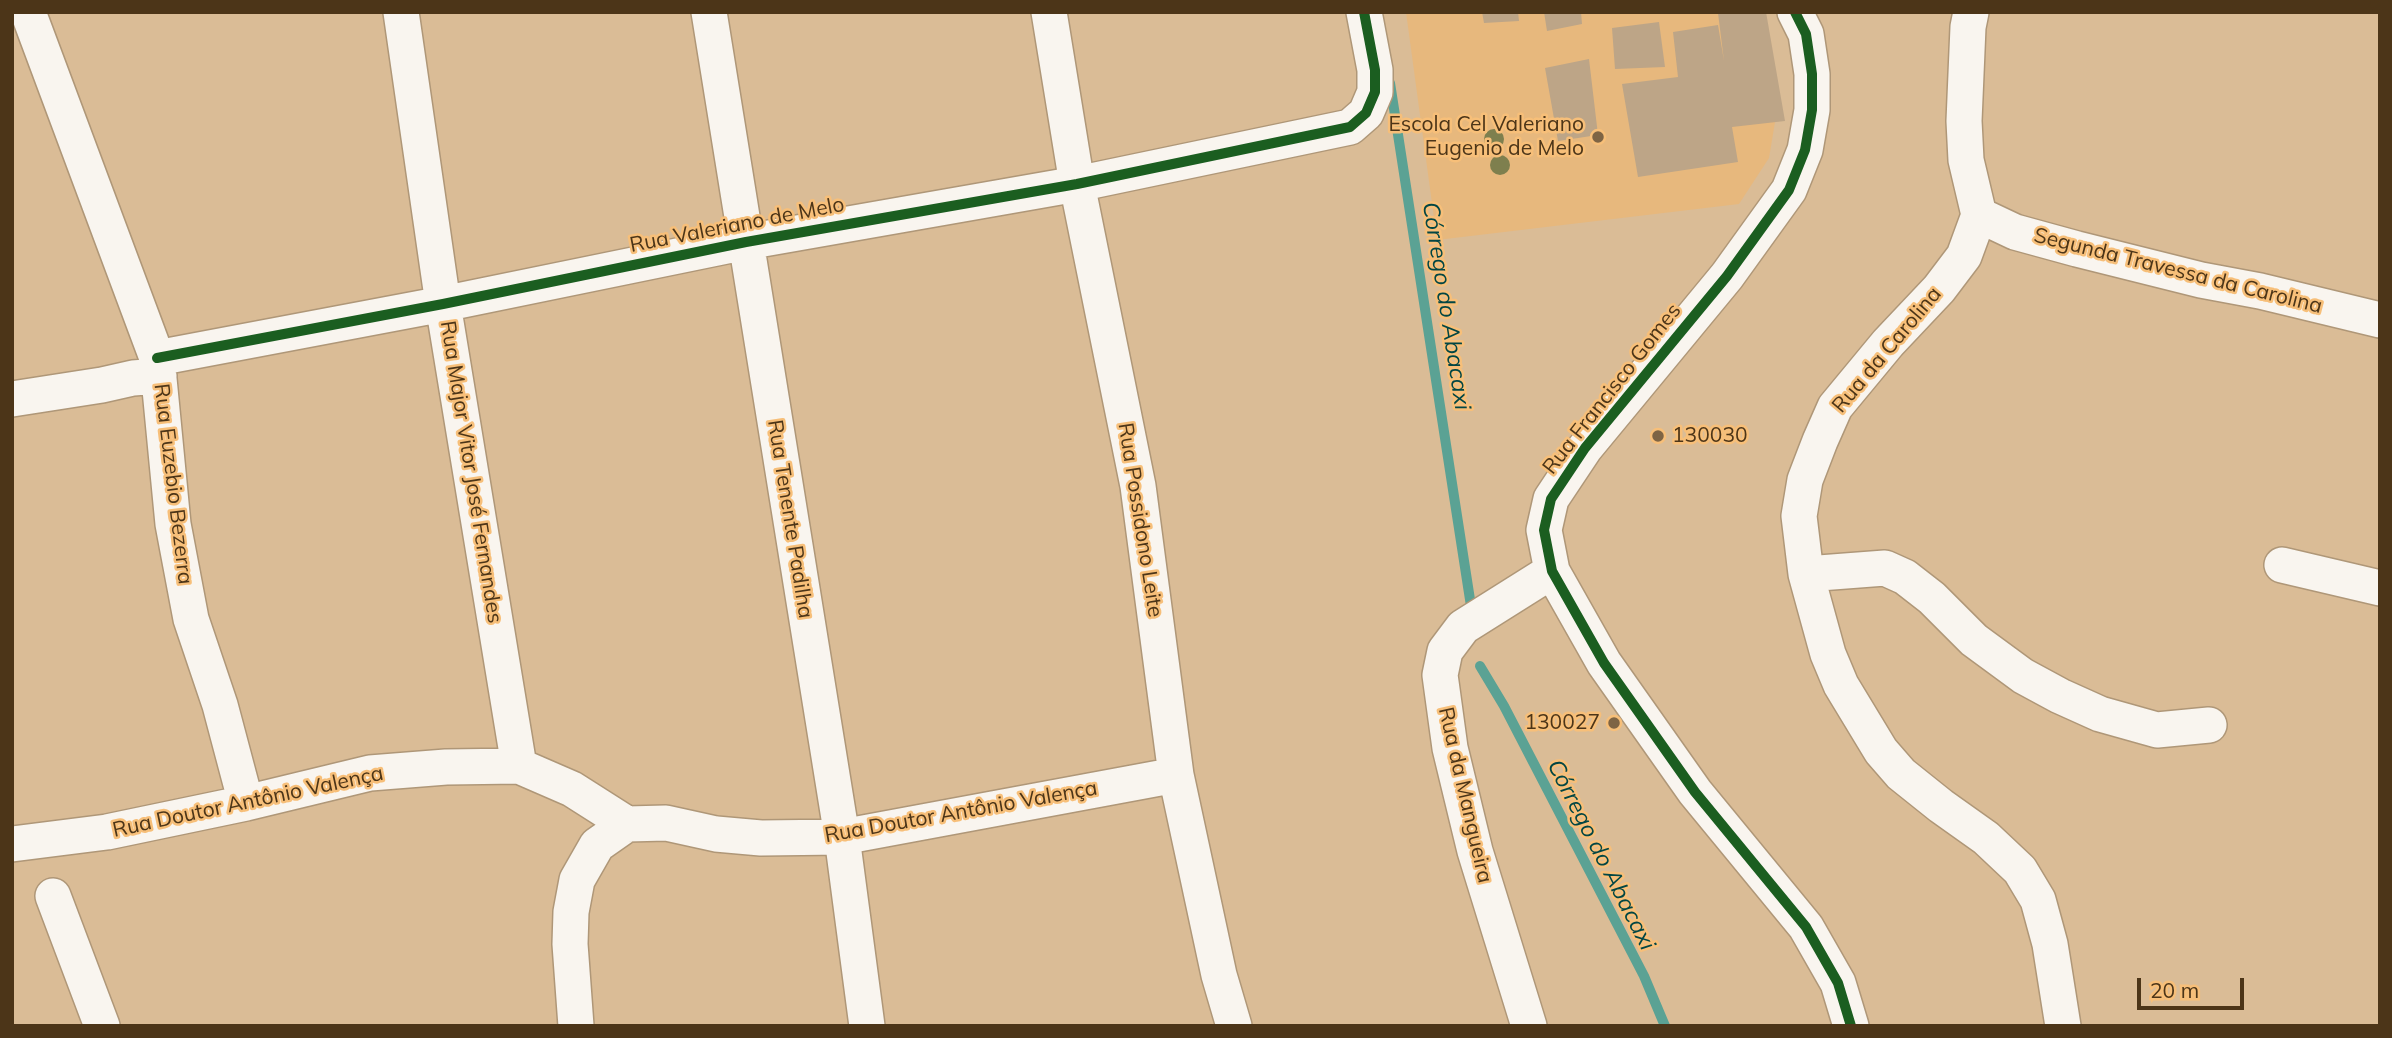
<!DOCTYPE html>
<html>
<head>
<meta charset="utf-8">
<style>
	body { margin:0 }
	#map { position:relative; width:2392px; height:1038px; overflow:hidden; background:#dabc96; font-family:Mulish,sans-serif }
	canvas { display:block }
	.frame { position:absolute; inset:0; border:14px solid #4c3518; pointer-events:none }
	.scale { position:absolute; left:2137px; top:978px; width:107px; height:32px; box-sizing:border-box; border:4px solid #4c3518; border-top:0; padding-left:9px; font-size:21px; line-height:24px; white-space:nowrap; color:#4c3518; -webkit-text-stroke:5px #f7bf79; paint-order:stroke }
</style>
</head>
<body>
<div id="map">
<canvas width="2392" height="1038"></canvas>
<div class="frame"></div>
<div class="scale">20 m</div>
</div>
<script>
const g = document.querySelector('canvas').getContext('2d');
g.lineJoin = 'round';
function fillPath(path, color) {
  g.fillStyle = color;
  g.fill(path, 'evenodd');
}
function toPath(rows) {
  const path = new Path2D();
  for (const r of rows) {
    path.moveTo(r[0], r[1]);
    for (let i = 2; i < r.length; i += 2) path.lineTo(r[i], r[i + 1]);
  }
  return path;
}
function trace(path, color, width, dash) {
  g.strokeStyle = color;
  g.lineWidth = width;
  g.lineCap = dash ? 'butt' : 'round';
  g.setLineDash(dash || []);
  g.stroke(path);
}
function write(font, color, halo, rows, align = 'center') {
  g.font = font + ' Mulish,sans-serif';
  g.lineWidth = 5;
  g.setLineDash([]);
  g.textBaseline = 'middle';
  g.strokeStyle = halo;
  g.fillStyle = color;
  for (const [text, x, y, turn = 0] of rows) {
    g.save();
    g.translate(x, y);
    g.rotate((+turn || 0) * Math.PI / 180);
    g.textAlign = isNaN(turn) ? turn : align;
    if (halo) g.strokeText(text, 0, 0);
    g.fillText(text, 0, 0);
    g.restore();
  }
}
const built = toPath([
	[1406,12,1753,12,1771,42,1776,116,1769,158,1739,204,1437,240]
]);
const stream = toPath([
	[1390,83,1471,606],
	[1480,666,1504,706,1644,976,1665,1026]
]);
const building = toPath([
	[1482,12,1518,12,1519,21,1484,23],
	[1544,12,1581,12,1582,24,1547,31],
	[1766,12,1785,121,1732,127,1738,162,1638,177,1622,84,1678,77,1673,32,1718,25,1724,61,1718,13],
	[1659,22,1665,67,1615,69,1612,28],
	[1589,59,1598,135,1558,141,1545,68]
]);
const minor = toPath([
	[28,12,157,358,173,524,191,619,220,705,246,803],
	[401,12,443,304,519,766],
	[709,12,842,837,867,1026],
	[1049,12,1077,184,1138,486,1176,775,1219,975,1234,1026],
	[1795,12,1806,34,1812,74,1812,110,1805,150,1789,190,1727,276,1585,448,1551,499,1544,530,1552,571,1604,663,1695,792,1806,927,1838,983,1851,1026],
	[1971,12,1968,27,1964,121,1966,160,1979,215,1964,256,1939,289,1888,343,1835,407,1820,441,1805,480,1799,516,1806,574,1828,654,1841,685,1881,751,1901,774,1941,806,1986,838,2020,870,2038,900,2050,944,2063,1026],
	[1979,215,2015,232,2077,249,2201,280,2260,291,2380,320],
	[157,358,443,304,746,242,1077,184,1350,127,1366,113,1375,92,1375,70,1364,12],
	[12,399,102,385,133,378,159,376],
	[2282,565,2380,588],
	[1806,574,1885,568,1905,577,1932,598,1974,640,2023,676,2060,696,2100,714,2157,730,2209,725],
	[12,844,107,832,246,803,370,773,446,767,519,766,572,789,627,824,666,823,716,834,761,838,842,837,1176,775],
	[53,896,102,1026],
	[576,1026,570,944,571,912,577,880,597,845,627,824],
	[1529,1026,1475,851,1450,748,1440,675,1445,651,1463,627,1552,571]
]);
const cycleway = toPath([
	[1795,12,1806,34,1812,74,1812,110,1805,150,1789,190,1727,276,1585,448,1551,499,1544,530,1552,571,1604,663,1695,792,1806,927,1838,983,1851,1026],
	[157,358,443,304,746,242,1077,184,1350,127,1366,113,1375,92,1375,70,1364,12]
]);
const trees = [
	[1494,139],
	[1500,165]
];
const markers = [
	[1598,137,7,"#7e6444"],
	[1658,436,7,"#7e6444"],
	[1614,723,7,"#7e6444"]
];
const poiNames = [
	["Escola Cel Valeriano",1584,125],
	["Eugenio de Melo",1584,149],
	["130030",1672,436,"left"],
	["130027",1600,723]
];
const streetNames = [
	["Rua Valeriano de Melo",737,225,-11],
	["Segunda Travessa da Carolina",2178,271,14],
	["Rua da Carolina",1887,350,-50],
	["Rua Francisco Gomes",1612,389,-52],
	["Rua Major Vitor José Fernandes",471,472,81],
	["Rua Euzebio Bezerra",173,484,83],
	["Rua Tenente Padilha",790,519,81],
	["Rua Possidono Leite",1140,520,81],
	["Rua da Mangueira",1465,795,77],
	["Rua Doutor Antônio Valença",248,802,-12],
	["Rua Doutor Antônio Valença",961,812,-10]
];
const waterNames = [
	["Córrego do Abacaxi",1446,306,81],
	["Córrego do Abacaxi",1601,855,63]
];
fillPath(built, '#e7b87d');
trace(stream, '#5ba294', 10);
fillPath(building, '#bda587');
trace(minor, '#af9778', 38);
trace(minor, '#f9f5ef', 35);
trace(cycleway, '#1b5e20', 10);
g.fillStyle = '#7e7f4e';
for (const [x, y] of trees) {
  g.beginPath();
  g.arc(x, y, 10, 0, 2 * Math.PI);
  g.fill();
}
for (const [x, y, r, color] of markers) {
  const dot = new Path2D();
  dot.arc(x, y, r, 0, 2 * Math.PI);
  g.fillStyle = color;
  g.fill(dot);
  trace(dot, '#f7bf79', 2.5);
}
write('21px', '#4c3518', '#f7bf79', poiNames, 'right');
write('21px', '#4c3518', '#f7bf79', streetNames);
write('italic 23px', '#024644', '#f7bf79', waterNames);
</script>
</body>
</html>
